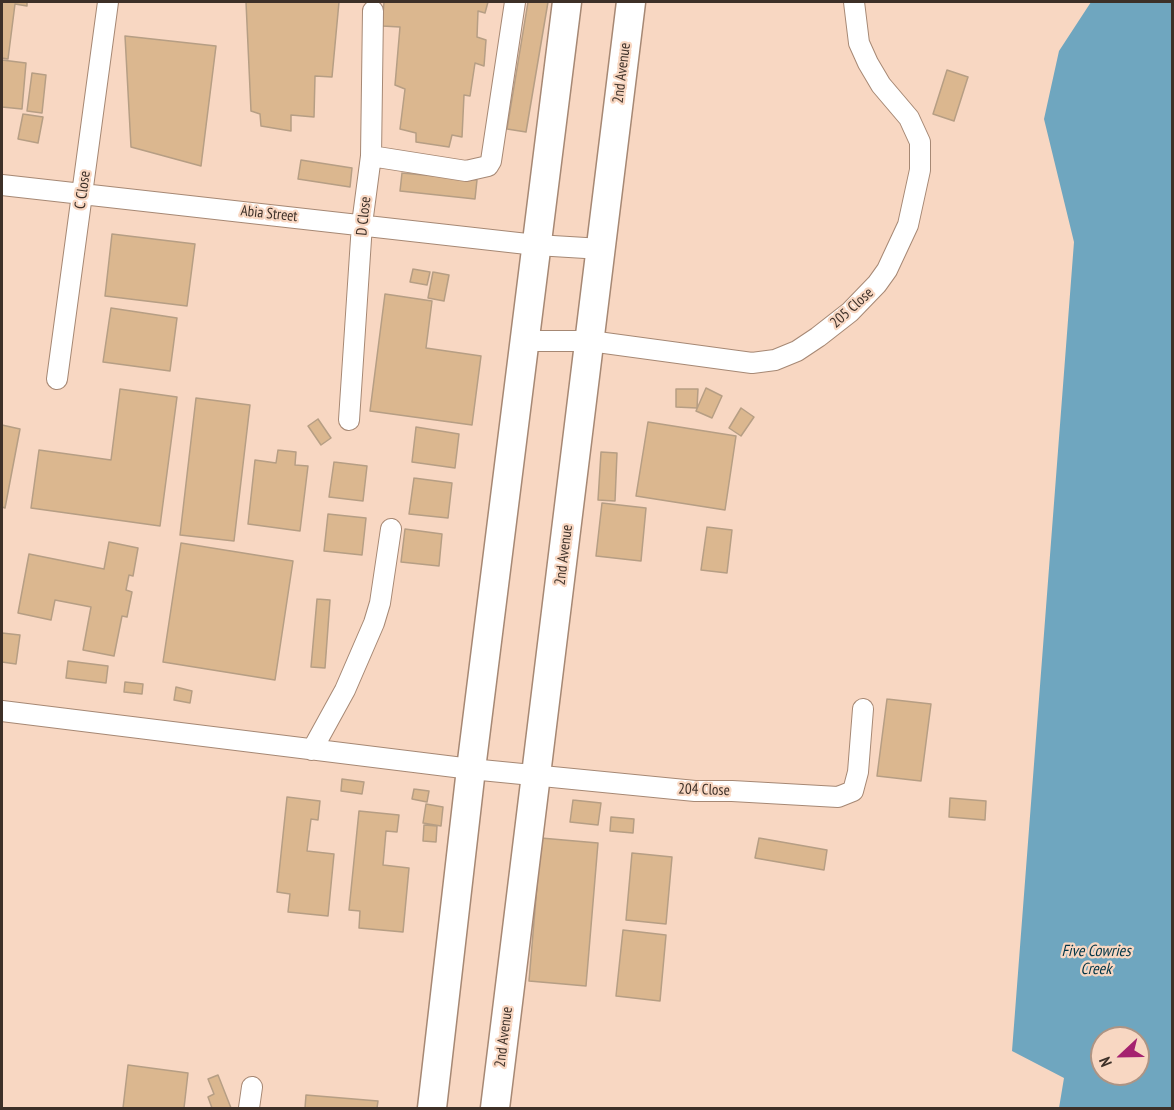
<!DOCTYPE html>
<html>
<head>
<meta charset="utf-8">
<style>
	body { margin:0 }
	#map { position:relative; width:1174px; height:1110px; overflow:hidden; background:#f8d7c2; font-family:"PT Sans Narrow",sans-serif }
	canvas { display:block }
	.frame { position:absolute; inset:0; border:3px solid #3d3028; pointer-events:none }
	.north { position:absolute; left:1090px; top:1026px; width:60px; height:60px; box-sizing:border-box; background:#f8d7c2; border:2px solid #ad9484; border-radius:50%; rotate:248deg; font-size:16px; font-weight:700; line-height:24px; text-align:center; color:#3d3028 }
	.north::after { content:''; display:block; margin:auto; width:21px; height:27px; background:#a5226f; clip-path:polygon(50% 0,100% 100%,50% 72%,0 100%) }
</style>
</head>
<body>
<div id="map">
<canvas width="1174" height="1110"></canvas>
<div class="frame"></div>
<div class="north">N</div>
</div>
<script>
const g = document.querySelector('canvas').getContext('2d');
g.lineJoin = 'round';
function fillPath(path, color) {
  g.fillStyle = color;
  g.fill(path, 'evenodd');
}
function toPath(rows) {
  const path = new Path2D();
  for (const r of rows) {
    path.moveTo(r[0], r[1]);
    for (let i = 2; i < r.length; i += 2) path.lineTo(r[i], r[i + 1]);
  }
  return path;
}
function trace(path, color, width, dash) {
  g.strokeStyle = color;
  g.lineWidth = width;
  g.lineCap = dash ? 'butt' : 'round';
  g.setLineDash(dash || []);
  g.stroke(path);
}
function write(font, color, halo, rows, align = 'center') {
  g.font = font + ' "PT Sans Narrow",sans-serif';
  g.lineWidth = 4.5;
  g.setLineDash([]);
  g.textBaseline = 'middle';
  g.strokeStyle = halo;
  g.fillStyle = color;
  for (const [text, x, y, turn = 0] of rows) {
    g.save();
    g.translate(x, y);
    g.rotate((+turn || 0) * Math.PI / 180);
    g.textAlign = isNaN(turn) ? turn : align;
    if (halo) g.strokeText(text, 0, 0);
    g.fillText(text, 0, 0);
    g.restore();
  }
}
const water = toPath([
	[1091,2,1172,2,1172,1108,1059,1108,1064,1078,1012,1051,1074,242,1044,119,1059,51],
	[1102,1038,1138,1038,1138,1074,1102,1074]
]);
const building = toPath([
	[2,2,27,2,27,6,15,4,8,59,2,58,2,2],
	[246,2,339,2,332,77,315,76,314,117,291,115,291,131,261,126,260,114,251,111,246,2],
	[384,2,488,2,485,13,478,11,477,37,486,40,484,66,475,63,470,96,464,95,462,137,452,135,449,147,416,142,416,133,400,129,405,89,395,85,400,27,382,26,384,2],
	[528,2,548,2,526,132,507,129,528,2],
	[125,36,216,46,201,166,131,147,125,36],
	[2,60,26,63,22,109,2,107,2,60],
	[947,70,968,77,954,121,933,114,947,70],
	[32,73,46,75,42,113,27,111,32,73],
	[23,114,43,117,38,143,18,139,23,114],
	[301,160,352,168,350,187,298,179,301,160],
	[402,173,477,180,475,199,400,191,402,173],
	[112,234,195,244,187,306,105,296,112,234],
	[413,269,430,272,427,285,410,282,413,269],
	[433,272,449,275,444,301,428,298,433,272],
	[385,294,432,301,426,348,481,356,472,425,370,411,385,294],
	[111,308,177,318,170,371,103,362,111,308],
	[706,388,722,396,712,418,696,411,706,388],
	[120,389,177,397,160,526,31,508,39,450,111,460,120,389],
	[676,389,698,389,697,408,676,407,676,389],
	[196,398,250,405,234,541,180,535,196,398],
	[741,408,754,417,741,436,729,428,741,408],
	[318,419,331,438,321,445,308,426,318,419],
	[648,422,736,436,725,510,636,496,648,422],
	[2,425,20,429,5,508,2,507,2,425],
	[416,427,459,434,455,468,412,462,416,427],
	[278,450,296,452,295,465,308,466,300,531,248,524,255,460,276,463,278,450],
	[601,452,617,453,615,501,598,500,601,452],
	[334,462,367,466,363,501,329,497,334,462],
	[414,478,452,483,448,518,409,514,414,478],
	[602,503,646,508,641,561,596,556,602,503],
	[328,514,366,518,362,555,324,551,328,514],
	[707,527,732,530,727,573,701,570,707,527],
	[405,529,442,534,439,566,401,562,405,529],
	[109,542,138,548,133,576,129,575,126,590,132,592,127,617,122,616,114,656,83,650,91,607,55,600,51,620,18,613,29,554,104,569,109,542],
	[181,543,293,561,275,680,163,662,181,543],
	[317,599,330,600,325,668,311,667,317,599],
	[2,633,20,635,16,664,2,662,2,633],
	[68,661,108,666,106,683,66,678,68,661],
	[125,682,143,684,142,694,124,692,125,682],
	[176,687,192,691,190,703,174,700,176,687],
	[887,699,931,704,921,781,877,776,887,699],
	[342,779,364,782,362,794,341,791,342,779],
	[414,789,429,791,427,802,412,799,414,789],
	[287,797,320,801,318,820,311,819,307,851,334,854,328,916,288,912,290,894,277,892,287,797],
	[950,798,986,801,985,820,949,817,950,798],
	[573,800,601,803,598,825,570,822,573,800],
	[426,804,443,807,441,826,423,823,426,804],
	[359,811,399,815,397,832,386,831,383,865,409,868,403,932,359,928,360,911,349,910,359,811],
	[611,817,634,819,633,833,610,831,611,817],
	[424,825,437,826,436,842,423,841,424,825],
	[541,838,598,843,586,986,529,981,541,838],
	[759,838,827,850,824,870,755,858,759,838],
	[632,853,672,857,666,924,626,920,632,853],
	[623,930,666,935,660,1001,616,996,623,930],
	[128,1065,188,1073,184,1108,123,1108,128,1065],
	[218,1075,231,1108,212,1108,208,1097,214,1094,208,1079,218,1075],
	[306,1095,378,1101,377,1108,305,1108,306,1095]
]);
const street = toPath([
	[371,156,466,171,488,166,491,161,515,2],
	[2,185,536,245,602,249],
	[526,341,590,341,752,363,775,360,797,351,818,337,850,312,877,284,887,270,908,225,920,170,920,142,909,118,881,85,868,63,859,43,854,2],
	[57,379,108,2],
	[349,420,362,224,371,156,373,11],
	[2,711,471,769,695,791,732,791,838,797,853,791,858,772,863,709],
	[312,750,345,690,374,623,380,603,391,529],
	[249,1108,252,1087]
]);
const secondary = toPath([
	[432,1108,471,769,567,2],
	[495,1108,631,2]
]);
const streetNames = [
	["2nd Avenue",622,73,-83],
	["C Close",83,190,-82],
	["Abia Street",269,214,6],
	["D Close",364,216,-84],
	["205 Close",852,308,-42],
	["2nd Avenue",564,555,-83],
	["204 Close",704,790,2],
	["2nd Avenue",504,1037,-83]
];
const waterNames = [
	["Five Cowries",1096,951],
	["Creek",1096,969]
];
fillPath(water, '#6fa6bf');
fillPath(building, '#dbb78f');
trace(building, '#b69e84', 1.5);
trace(street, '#a68874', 22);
trace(secondary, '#a68874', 31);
trace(street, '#fff', 20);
trace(secondary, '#fff', 28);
write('15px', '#3d3028', '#f8d7c2', streetNames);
write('italic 16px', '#013547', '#f8d7c2', waterNames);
</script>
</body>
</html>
